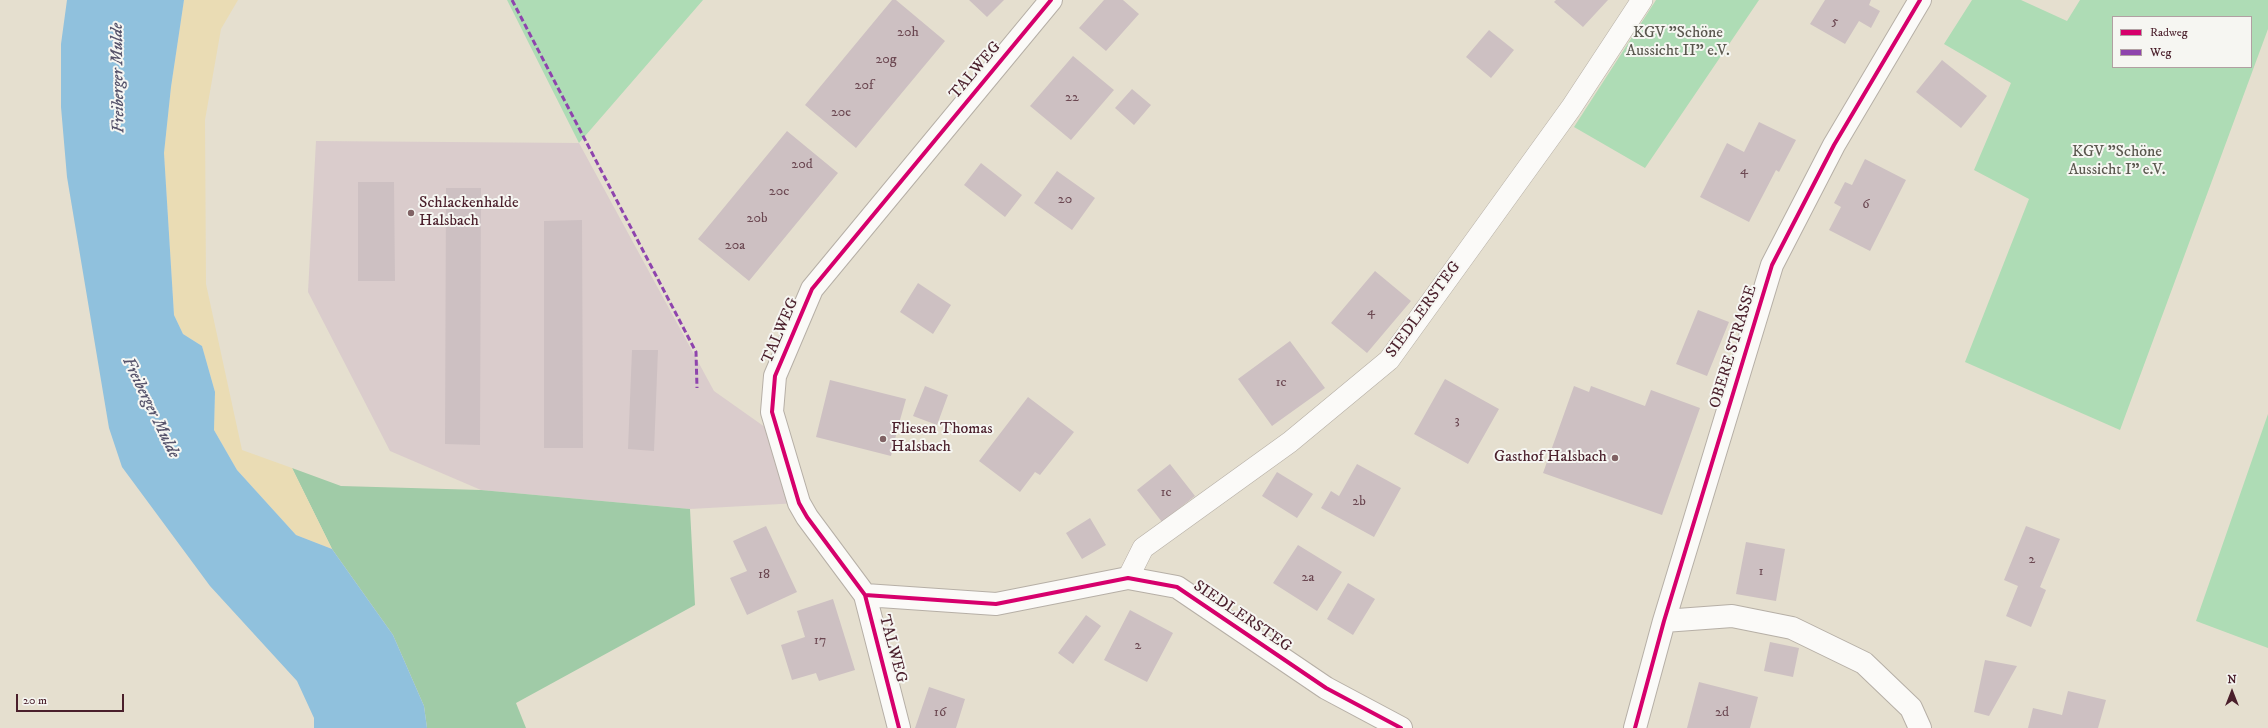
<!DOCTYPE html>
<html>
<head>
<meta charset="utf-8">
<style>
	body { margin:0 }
	#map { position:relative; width:2268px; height:728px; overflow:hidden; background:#e5dfcf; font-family:"IM FELL DW Pica",serif }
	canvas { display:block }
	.legend { position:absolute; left:2112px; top:16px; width:140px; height:52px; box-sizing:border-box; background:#f6f6f2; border:1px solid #b1a0a2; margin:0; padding:5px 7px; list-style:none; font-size:12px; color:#4a1f2b }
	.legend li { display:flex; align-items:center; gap:8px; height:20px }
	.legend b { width:20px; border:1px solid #b1a0a2 }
	.north { position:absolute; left:2212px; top:672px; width:40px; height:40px; -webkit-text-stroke:3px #f6f6f2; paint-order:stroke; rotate:0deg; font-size:11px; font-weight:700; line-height:16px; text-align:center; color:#4a1f2b }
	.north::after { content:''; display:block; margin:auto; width:14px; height:18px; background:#4a1f2b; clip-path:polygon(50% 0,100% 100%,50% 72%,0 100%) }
	.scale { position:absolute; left:16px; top:694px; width:108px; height:18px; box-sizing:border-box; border:2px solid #4a1f2b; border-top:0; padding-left:5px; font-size:12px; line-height:14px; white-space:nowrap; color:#4a1f2b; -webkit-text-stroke:3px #f6f6f2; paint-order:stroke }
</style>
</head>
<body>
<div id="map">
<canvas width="2268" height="728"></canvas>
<ul class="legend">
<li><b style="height:5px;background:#d6006c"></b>Radweg</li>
<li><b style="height:5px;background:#8e44ad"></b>Weg</li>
</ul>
<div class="north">N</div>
<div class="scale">20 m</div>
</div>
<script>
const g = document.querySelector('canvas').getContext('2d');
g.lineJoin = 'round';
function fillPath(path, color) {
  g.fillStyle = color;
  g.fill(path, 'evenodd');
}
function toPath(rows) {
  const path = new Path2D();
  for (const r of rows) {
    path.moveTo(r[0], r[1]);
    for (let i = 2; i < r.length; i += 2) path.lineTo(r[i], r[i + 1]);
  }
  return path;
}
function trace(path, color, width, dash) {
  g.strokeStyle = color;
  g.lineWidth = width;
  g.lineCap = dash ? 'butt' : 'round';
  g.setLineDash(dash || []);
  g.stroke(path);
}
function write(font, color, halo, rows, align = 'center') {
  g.font = font + ' "IM FELL DW Pica",serif';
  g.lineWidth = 4;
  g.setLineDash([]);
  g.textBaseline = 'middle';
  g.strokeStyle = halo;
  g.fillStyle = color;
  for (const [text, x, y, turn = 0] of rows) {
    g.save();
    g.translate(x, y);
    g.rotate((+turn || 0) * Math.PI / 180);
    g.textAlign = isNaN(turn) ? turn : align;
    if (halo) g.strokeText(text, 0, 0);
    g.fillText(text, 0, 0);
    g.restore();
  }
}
const industrial = toPath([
	[316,141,579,143,714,391,779,437,799,503,690,509,481,490,390,451,308,292]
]);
const green = toPath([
	[507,0,703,0,579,143],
	[1656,0,1759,0,1645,168,1574,127],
	[1972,0,2021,0,2067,21,2080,0,2268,0,2268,29,2120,430,1965,362,2029,199,1974,170,2011,83,1944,44],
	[2113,17,2251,17,2251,67,2113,67],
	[2268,414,2268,648,2196,621]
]);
const forest = toPath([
	[292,468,341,486,481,490,690,509,695,605,516,703,526,728,427,728,424,706,393,635,332,549]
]);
const sand = toPath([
	[184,0,238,0,221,29,205,120,206,284,242,450,292,468,332,549,296,535,237,470,214,430,215,392,202,346,183,334,174,315,164,153,171,87]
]);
const water = toPath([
	[67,0,184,0,171,87,164,153,174,315,183,334,202,346,215,392,214,430,237,470,296,535,332,549,393,635,424,706,427,728,314,728,314,718,297,681,210,586,122,467,109,428,67,177,61,107,61,44]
]);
const building = toPath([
	[892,0,896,0,945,41,856,148,805,105],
	[969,0,1004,0,987,17],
	[1104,0,1123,0,1139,14,1106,51,1079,28],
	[1556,0,1608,0,1583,27,1554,2],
	[1825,0,1871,0,1869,5,1880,11,1871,28,1859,21,1845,44,1810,24],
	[1489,30,1514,50,1491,78,1466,57],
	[1073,56,1114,90,1071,140,1030,106],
	[1942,60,1987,96,1961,128,1916,92],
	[1132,89,1151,105,1134,125,1115,108],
	[1759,122,1796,140,1779,172,1776,170,1749,222,1700,197,1727,143,1744,152],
	[787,131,838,173,749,281,698,239],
	[1865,159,1906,180,1870,251,1829,230,1841,207,1834,203,1845,182,1852,185],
	[981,163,1022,195,1005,217,964,185],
	[1057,171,1095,198,1072,230,1034,203],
	[358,182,394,182,395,281,358,281],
	[446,188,481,188,480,445,445,444],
	[582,220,583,448,544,448,544,221],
	[1375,271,1411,301,1367,353,1331,323],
	[918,283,951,305,933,334,900,312],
	[1698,310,1729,322,1707,376,1676,364],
	[1290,341,1325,388,1272,426,1238,379],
	[632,350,658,350,654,451,628,449],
	[1445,379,1499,409,1468,464,1414,434],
	[830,380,906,399,900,420,910,422,907,434,897,431,891,456,816,437],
	[925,386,948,395,937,425,913,416],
	[1574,386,1589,392,1591,386,1645,406,1651,390,1700,408,1662,515,1543,473],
	[1028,397,1074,432,1040,475,1035,472,1020,492,979,461],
	[1170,464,1195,496,1162,522,1137,490],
	[1357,464,1401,488,1374,537,1321,508,1331,491,1339,496],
	[1277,472,1313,494,1297,518,1262,496],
	[1090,518,1106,545,1082,559,1066,533],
	[766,526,797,592,747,615,730,578,747,571,733,541],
	[2026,526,2060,539,2040,587,2046,590,2031,627,2006,616,2018,586,2004,580],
	[1746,542,1785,549,1776,601,1736,594],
	[1298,545,1342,572,1317,611,1273,583],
	[1348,583,1375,599,1353,635,1327,619],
	[833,599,855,670,819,681,816,673,792,680,781,645,805,637,797,611],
	[1130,610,1173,633,1147,682,1104,660],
	[1086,615,1101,626,1073,664,1058,653],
	[1770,642,1799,648,1793,677,1764,671],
	[1985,660,2017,666,1989,716,1974,712],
	[1699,682,1758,697,1750,728,1687,728],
	[929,687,965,699,956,728,915,728],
	[2068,691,2106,700,2098,728,2028,728,2033,708,2062,715]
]);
const lane = toPath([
	[1128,578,1143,548,1290,442,1389,360,1571,108,1642,0]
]);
const street = toPath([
	[865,595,996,604,1128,578,1177,587,1326,688,1401,728],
	[1664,621,1732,616,1792,628,1864,663,1911,708,1920,728],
	[899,728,865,595,807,517,799,503,772,412,775,376,812,289,1051,0],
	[1635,728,1664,621,1772,265,1834,145,1920,0]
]);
const quiet = toPath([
	[512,0,696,352,697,388]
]);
const cycleway = toPath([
	[865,595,996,604,1128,578,1177,587,1326,688,1401,728],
	[899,728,865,595,807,517,799,503,772,412,775,376,812,289,1051,0],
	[1635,728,1664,621,1772,265,1834,145,1920,0]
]);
const markers = [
	[411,213,4,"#806264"],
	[883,439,4,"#806264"],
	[1615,458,4,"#806264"]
];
const numberNames = [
	["5",1835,22],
	["20h",908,33],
	["20g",886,60],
	["20f",864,86],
	["22",1072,98],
	["20e",841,113],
	["20d",802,165],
	["4",1744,171],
	["20c",779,192],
	["20",1065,200],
	["6",1866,205],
	["20b",757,219],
	["20a",735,246],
	["4",1371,312],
	["1c",1281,383],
	["3",1457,421],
	["1c",1166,493],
	["2b",1359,502],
	["2",2032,560],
	["1",1761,572],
	["18",764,575],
	["2a",1308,578],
	["17",820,641],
	["2",1138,646],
	["16",940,713],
	["2d",1722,713]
];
const parkNames = [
	["KGV \"Schöne",1678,34],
	["Aussicht II\" e.V.",1678,52],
	["KGV \"Schöne",2117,153],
	["Aussicht I\" e.V.",2117,171]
];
const streetNames = [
	["TALWEG",976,71,-50],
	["SIEDLERSTEG",1424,310,-54],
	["TALWEG",781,331,-67],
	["OBERE STRASSE",1734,347,-73],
	["SIEDLERSTEG",1242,617,34],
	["TALWEG",892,649,75]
];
const poiNames = [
	["Schlackenhalde",419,204],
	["Halsbach",419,222],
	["Fliesen Thomas",891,430],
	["Halsbach",891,448],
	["Gasthof Halsbach",1607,458,"right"]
];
const waterNames = [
	["Freiberger Mulde",119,78,-91],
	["Freiberger Mulde",150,408,64]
];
fillPath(industrial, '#dacccc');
fillPath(green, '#aedcb5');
fillPath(forest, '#a0cba7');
fillPath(sand, '#eadcb4');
fillPath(water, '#90c1dd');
fillPath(building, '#cdc0c2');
trace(lane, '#b6afa6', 22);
trace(street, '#b6afa6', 24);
trace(lane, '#fbfaf8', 21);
trace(street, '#fbfaf8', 22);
trace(quiet, '#8e44ad', 3, [6, 3]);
trace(cycleway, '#d6006c', 4);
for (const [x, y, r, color] of markers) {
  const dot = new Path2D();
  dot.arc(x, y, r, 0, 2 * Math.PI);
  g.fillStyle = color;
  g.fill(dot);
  trace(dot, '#f6f6f2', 1.5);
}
write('14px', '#6b4751', null, numberNames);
write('16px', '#5a574e', '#f6f6f2', parkNames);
write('16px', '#4a1f2b', '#f6f6f2', streetNames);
write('16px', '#4a1f2b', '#f6f6f2', poiNames, 'left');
write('italic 17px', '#56536b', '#f6f6f2', waterNames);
</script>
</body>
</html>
